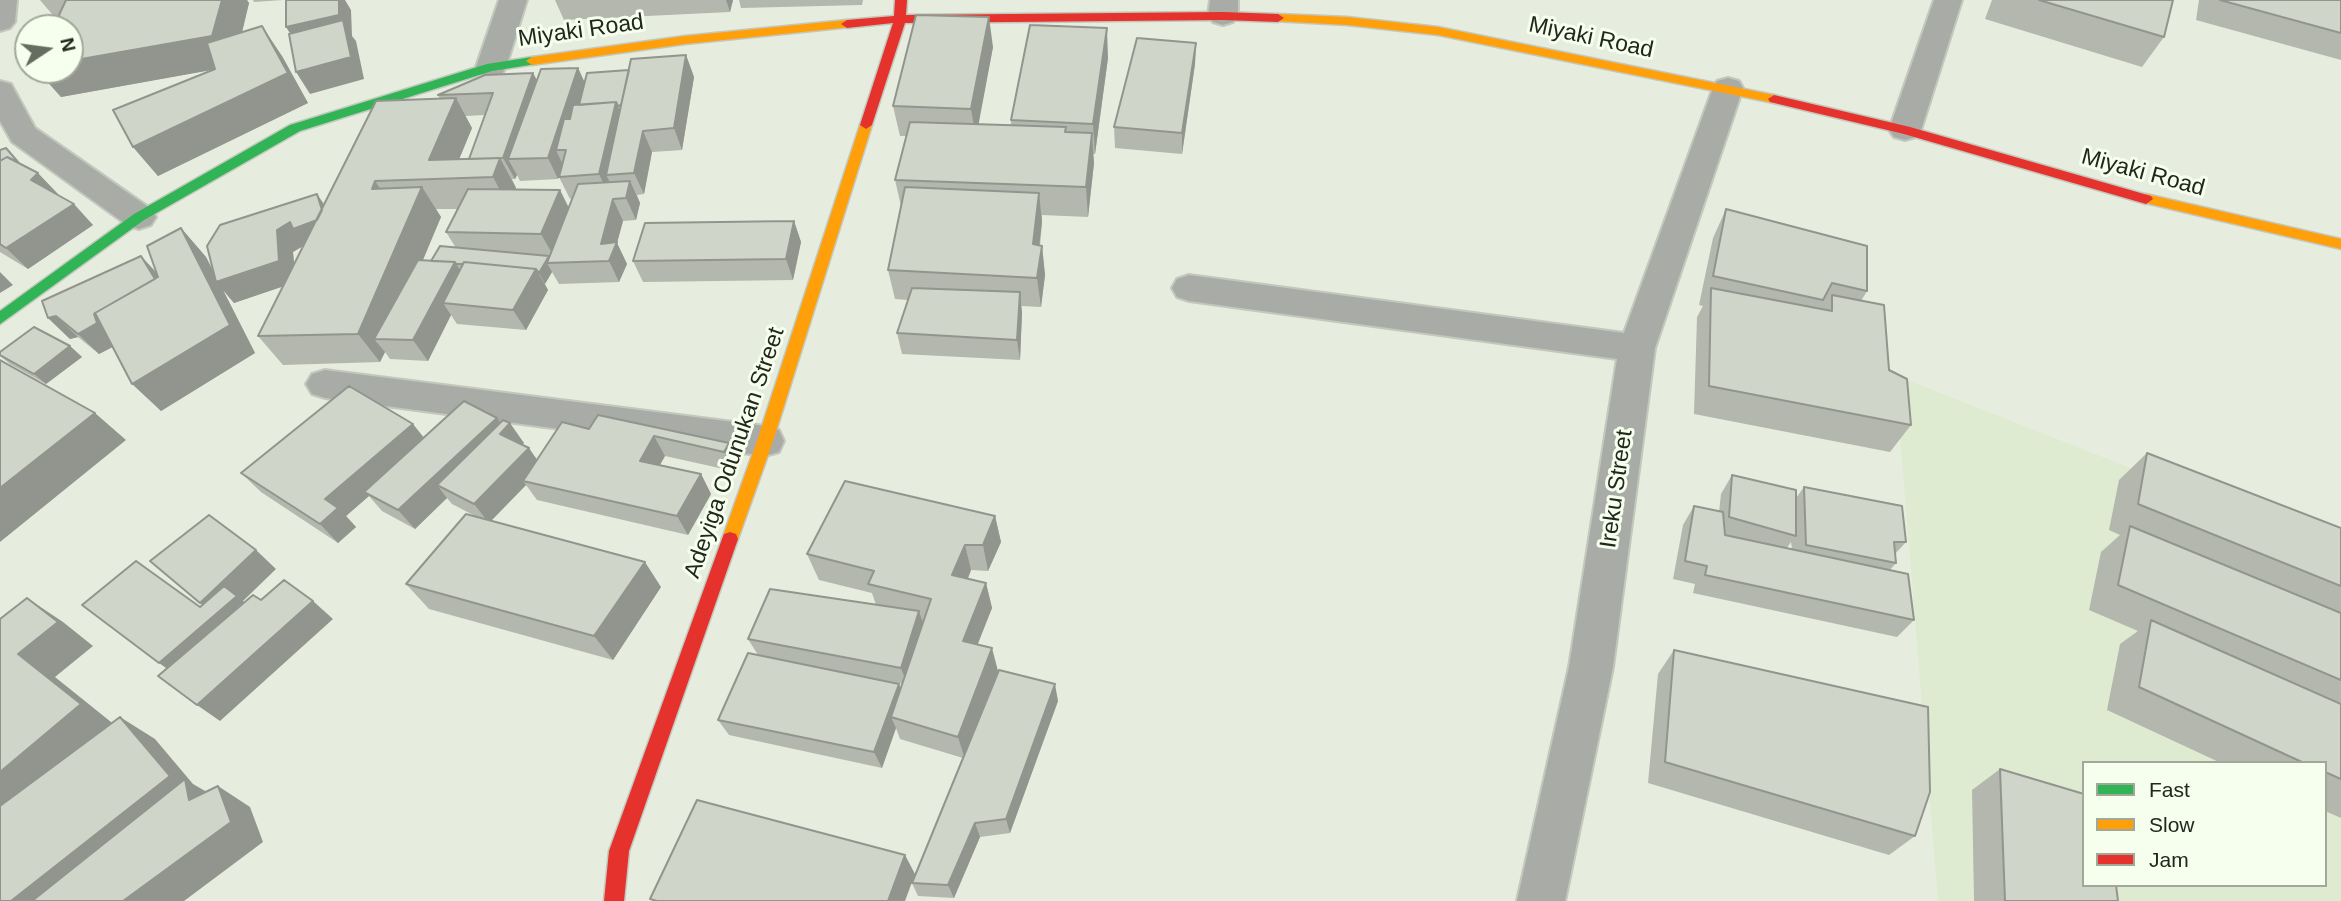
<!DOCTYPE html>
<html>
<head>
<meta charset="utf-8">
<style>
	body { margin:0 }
	#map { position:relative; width:2341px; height:901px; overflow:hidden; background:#e6edde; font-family:Arial,sans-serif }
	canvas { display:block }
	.legend { position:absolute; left:2082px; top:761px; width:245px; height:126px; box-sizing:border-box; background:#f6feee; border:2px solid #a1a89a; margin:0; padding:9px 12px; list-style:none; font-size:21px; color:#22271d }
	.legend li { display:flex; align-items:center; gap:14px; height:35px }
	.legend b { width:35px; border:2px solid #a1a89a }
	.north { position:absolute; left:14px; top:14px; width:70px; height:70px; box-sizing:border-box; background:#f6feee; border:2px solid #a1a89a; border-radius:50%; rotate:77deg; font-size:19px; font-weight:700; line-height:28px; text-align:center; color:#22271d }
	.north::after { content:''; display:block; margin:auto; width:24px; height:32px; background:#676c61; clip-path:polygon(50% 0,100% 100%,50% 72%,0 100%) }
</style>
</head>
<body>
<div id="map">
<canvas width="2341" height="901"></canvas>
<ul class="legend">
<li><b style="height:9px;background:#30b455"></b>Fast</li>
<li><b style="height:9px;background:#ff9f0a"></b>Slow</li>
<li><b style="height:9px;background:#e5322d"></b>Jam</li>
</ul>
<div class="north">N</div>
</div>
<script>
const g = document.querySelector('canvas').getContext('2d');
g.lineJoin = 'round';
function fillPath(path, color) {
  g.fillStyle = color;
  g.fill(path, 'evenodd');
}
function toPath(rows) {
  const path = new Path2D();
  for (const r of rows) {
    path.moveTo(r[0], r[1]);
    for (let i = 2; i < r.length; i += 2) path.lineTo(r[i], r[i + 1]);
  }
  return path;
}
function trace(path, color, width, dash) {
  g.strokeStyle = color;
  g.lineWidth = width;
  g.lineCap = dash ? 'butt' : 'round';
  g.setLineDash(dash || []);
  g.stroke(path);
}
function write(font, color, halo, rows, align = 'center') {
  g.font = font + ' Arial,sans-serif';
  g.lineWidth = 6;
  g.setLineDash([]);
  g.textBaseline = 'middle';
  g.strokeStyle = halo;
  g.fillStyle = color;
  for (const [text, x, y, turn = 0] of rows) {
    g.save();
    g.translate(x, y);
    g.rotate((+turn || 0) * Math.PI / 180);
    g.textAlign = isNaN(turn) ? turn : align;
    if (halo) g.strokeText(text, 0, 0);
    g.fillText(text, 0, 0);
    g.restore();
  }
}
const built = toPath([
	[1895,375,2341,551,2341,901,1938,901],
	[2084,763,2325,763,2325,885,2084,885]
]);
const street = toPath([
	[0,0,17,0,15,22,10,28,0,31,0,0],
	[499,0,527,0,506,67,502,74,491,77,480,74,476,67,499,0],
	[1210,0,1238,0,1238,16,1233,22,1223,25,1213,22,1208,16,1210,0],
	[1934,0,1962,0,1921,130,1916,137,1905,140,1894,137,1889,130,1934,0],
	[1728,78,1739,81,1743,88,1655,348,1613,667,1565,901,1517,901,1569,667,1617,359,1189,301,1177,297,1172,288,1177,279,1189,275,1624,333,1713,88,1717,81,1728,78],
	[0,81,11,84,35,128,151,209,156,217,151,225,139,229,127,225,12,142,0,121,0,81],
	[325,370,765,426,779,430,784,441,779,452,765,456,325,398,312,394,306,384,312,374,325,370]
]);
const fast = toPath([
	[532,57,538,61,536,64,492,71,300,131,144,220,0,324,0,311,134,214,290,125,487,64,532,57]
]);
const slow = toPath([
	[1278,14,1347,17,1438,27,1774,95,1780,99,1774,103,1438,35,1347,25,1274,21,1274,15,1278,14],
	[847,20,853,24,851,27,685,44,532,65,526,61,532,57,685,36,847,20],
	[866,121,872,125,773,441,738,539,736,544,730,546,724,544,722,539,757,441,860,125,866,121],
	[2146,194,2341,239,2341,249,2141,202,2139,199,2141,196,2146,194]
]);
const jam = toPath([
	[895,0,907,0,906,15,1223,12,1278,14,1284,18,1278,22,1223,20,905,23,872,125,866,129,860,125,893,23,847,28,841,24,847,20,894,16,895,0],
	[1774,95,1910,127,2151,196,2153,199,2146,204,1904,134,1770,102,1768,99,1774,95],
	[730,532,736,534,738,539,629,851,624,901,604,901,609,851,722,539,724,534,730,532]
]);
const wall = toPath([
	[40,0,247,0,249,3,242,32,282,56,308,103,158,176,133,147,215,69,61,97,37,70,70,70,57,20],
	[253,0,283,0,254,2],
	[555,0,733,0,730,12,564,20],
	[739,0,863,0,862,5,741,8],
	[1992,0,2173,0,2164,37,2142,67,1985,19],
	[2199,0,2341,0,2341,60,2196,20],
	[1196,43,1195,64,1182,154,1115,148,1114,127],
	[993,47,978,124,1011,125,1011,120,1108,58,1095,154,1093,154,1094,163,1088,217,1042,215,1042,222,1040,246,1042,246,1045,275,1041,307,1021,306,1022,313,1020,360,902,354,897,333,908,300,895,299,888,270,901,206,895,180,906,136,900,136,893,106],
	[686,55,694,77,682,150,652,152,644,194,637,195,640,203,636,220,623,221,617,243,627,264,619,282,559,284,552,272,545,284,548,290,526,330,457,324,451,315,428,361,390,359,385,352,380,362,283,365,258,336,284,286,234,303,223,290,255,353,161,411,113,347,99,354,78,337,70,339,48,318,141,256,157,273,181,228,206,257,213,270,324,205,440,99,438,95,533,73,537,80,578,68,585,83],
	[485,115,469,159,459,159,472,128,465,116],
	[561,173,559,177,570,199,572,198,568,207,515,190,516,188,512,179,515,179,517,175,520,181,558,179],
	[436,209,458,209,446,232,456,248,431,261,422,260,441,217],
	[304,245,294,264,293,252],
	[535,255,550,255,549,257],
	[0,150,21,164,93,225,28,269,0,252],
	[1726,209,1867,291,1861,301,1911,425,1890,452,1694,414,1697,317,1703,306,1699,305,1713,238],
	[794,221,801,242,793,280,643,282,633,261],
	[70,346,82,357,46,384,10,364,0,356,0,352],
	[497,418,500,422,524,443,522,444,537,459,589,429,729,443,739,462,733,471,665,456,660,465,701,474,711,494,688,535,537,500,526,485,491,521,661,587,613,660,429,609,406,584,477,517,452,504,447,498,415,529,382,511,369,496,346,516,356,527,338,543,261,492,241,473,424,438],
	[2147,453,2341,528,2341,818,2325,811,2325,763,2221,763,2107,710,2120,644,2138,631,2089,610,2101,552,2120,535,2109,530,2119,480],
	[1732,475,1796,498,1804,487,1906,542,1895,554,1896,563,1890,570,1914,620,1897,637,1693,593,1695,584,1673,579,1683,525,1694,506,1719,512,1721,494],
	[1791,542,1792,549,1787,548],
	[995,516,1001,542,988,571,971,570,968,579,986,583,992,608,977,644,998,671,989,696,1058,701,1010,833,980,837,954,898,918,896,912,883,963,758,900,739,896,728,882,768,729,735,718,720,758,655,748,639,876,605,872,593,819,580,807,554],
	[804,665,903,684,901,689,899,684],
	[1674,650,1915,836,1889,855,1648,783,1658,674],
	[2000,769,2118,901,1974,901,1972,790]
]);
const shadedWall = toPath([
	[222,0,247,0,249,3,234,66,61,97,37,70,70,70,70,61],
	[339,0,345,0,351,10,352,36,356,41,364,79,310,94,296,72,300,49,286,27],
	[726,0,733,0,730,12],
	[989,17,993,47,976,138,971,109],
	[262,26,282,56,308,103,158,176,133,147],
	[1107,28,1108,58,1095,154,1093,124],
	[1196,43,1195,64,1182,154,1182,133],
	[686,55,694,77,682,150,674,128],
	[578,68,588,90,556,150,563,165,558,179,548,158],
	[533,73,544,95,508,159,517,175,515,179,503,158],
	[456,98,472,128,451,179,429,160],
	[616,102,625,124,606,175,612,186,609,196,599,174],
	[643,131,652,152,644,194,634,173],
	[1092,133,1094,163,1088,217,1086,187],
	[500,158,516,188,509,207,493,177],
	[38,173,58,194,52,202,31,180],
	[375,181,395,211,372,189],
	[630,181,640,203,636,220,626,198],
	[422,187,441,217,390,339,374,339,385,352,380,362,358,334],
	[560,190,571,212,553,255,541,234],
	[1039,193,1042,222,1036,273,1033,244],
	[317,194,332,216,305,245,293,252,296,282,234,303,223,290,255,353,161,411,132,384,181,228,206,257,218,281,277,230,290,222],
	[613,199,623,221,617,243,627,264,619,282,601,244],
	[74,204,93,225,28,269,6,248],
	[794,221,801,242,793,280,786,259],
	[1042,246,1045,275,1041,307,1037,278],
	[141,256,160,277,118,344,99,354,78,334],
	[549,256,553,263,547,263,552,272,545,284,539,273],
	[455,262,468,283,443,303,451,315,428,361,413,340],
	[536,269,548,290,526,330,513,310],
	[0,272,13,285,0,293],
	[1020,292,1022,313,1020,360,1017,340],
	[56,316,78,337,70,339,48,318],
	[70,346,82,357,46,384,34,374],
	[95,413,126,440,0,542,0,488],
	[497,418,505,429,510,423,524,443,514,453,437,485,447,498,415,529,398,510],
	[413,424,429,444,364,492,369,496,346,516,356,527,338,543,320,524,325,499],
	[654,436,665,456,651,480,640,461],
	[729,443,739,462,733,471,724,452],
	[529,448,542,467,523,481,526,485,489,523,474,504],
	[701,474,711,494,688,535,677,516],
	[995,516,1001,542,988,571,983,545],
	[965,545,971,570,959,600,952,575],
	[256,550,276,569,243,601,258,614,183,680,159,663,215,615,200,603],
	[645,562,661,587,613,660,594,636],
	[986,583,992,608,970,664,963,641],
	[27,598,63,622,93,646,55,677,116,726,0,827,0,772],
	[313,601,333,619,220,721,197,705],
	[919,611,925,629,907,684,901,668],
	[992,648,998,671,965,759,958,737],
	[899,684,905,701,891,717,896,728,882,768,874,752],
	[1055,684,1058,701,1010,833,1006,819],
	[120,717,155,739,193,784,219,799,75,901,11,901],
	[218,786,250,807,263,842,184,901,123,901],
	[975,823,980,837,954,898,948,885],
	[905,855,915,874,905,901,888,901]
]);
const building = toPath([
	[66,0,222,0,212,36,70,61,70,28,53,28,66,0],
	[286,0,339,0,339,15,286,27,286,0],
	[2039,0,2173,0,2164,37,2039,0],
	[2220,0,2341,0,2341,33,2220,0],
	[916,15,989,17,971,109,893,106,916,15],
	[343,20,351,57,296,72,289,34,343,20],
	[1030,25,1107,28,1093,124,1011,120,1030,25],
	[262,26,288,73,133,147,113,110,215,69,207,43,262,26],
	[1137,38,1196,43,1182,133,1114,127,1137,38],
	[686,55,674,128,643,131,634,173,606,175,631,59,686,55],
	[578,68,548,158,508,159,541,69,578,68],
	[629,70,621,105,618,106,616,102,579,105,587,73,629,70],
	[533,73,503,158,469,159,493,93,438,95,485,75,533,73],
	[456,98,429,160,500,158,493,177,375,181,372,189,422,187,358,334,258,336,376,101,456,98],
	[616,102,599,174,559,177,566,150,556,150,564,119,570,119,573,105,616,102],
	[910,122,1066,127,1065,132,1092,133,1086,187,895,180,910,122],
	[6,148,18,162,7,157,0,161,0,150,6,148],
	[7,157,38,173,31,180,74,204,6,248,0,244,0,161,7,157],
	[630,181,626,198,613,199,601,244,617,242,609,261,547,263,578,184,630,181],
	[905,187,1039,193,1033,244,1042,246,1037,278,888,270,905,187],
	[468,189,560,190,541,234,446,232,468,189],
	[317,194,322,210,317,220,293,229,290,222,277,230,279,261,216,282,207,246,220,225,317,194],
	[1726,209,1867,246,1867,291,1832,283,1823,300,1713,276,1726,209],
	[794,221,786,259,633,261,645,223,794,221],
	[181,228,230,325,132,384,95,313,158,277,147,246,181,228],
	[440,246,549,256,539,273,536,269,464,262,463,264,456,264,455,262,431,261,440,246],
	[141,256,155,279,95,313,94,314,97,323,78,334,56,316,48,318,42,301,141,256],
	[418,260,455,262,413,340,374,339,418,260],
	[464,262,536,269,513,310,443,303,464,262],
	[912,288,1020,292,1017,340,897,333,912,288],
	[1711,288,1832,311,1832,295,1884,305,1889,370,1907,379,1911,425,1709,386,1711,288],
	[34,327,70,346,34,374,0,355,0,352,34,327],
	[0,360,95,413,0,488,0,360],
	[349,386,413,424,325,499,338,508,320,524,241,473,349,386],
	[464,401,497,418,398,510,364,492,464,401],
	[598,415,729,443,724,452,654,436,640,461,701,474,677,516,523,481,562,422,589,429,598,415],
	[503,420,510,423,500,434,529,448,474,504,437,485,503,420],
	[2147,453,2341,528,2341,586,2138,504,2147,453],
	[1732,475,1796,490,1796,536,1729,517,1732,475],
	[845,481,995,516,983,545,965,545,952,575,986,583,963,641,992,648,958,737,891,717,931,599,868,584,874,571,807,554,845,481],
	[1804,487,1902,506,1906,542,1894,542,1896,563,1806,545,1804,487],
	[1694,506,1723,512,1725,535,1908,574,1914,620,1705,575,1707,566,1685,561,1694,506],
	[466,514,645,562,594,636,406,584,466,514],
	[209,515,256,550,200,603,150,561,209,515],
	[2130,526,2341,613,2341,680,2118,585,2130,526],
	[136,561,200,607,224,586,237,596,159,663,82,605,136,561],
	[284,580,313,601,197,705,158,676,253,595,261,600,284,580],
	[770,589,919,611,901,668,748,639,770,589],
	[27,598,58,622,18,654,81,704,0,772,0,619,27,598],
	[2151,620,2341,704,2341,779,2325,772,2325,763,2304,763,2139,687,2151,620],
	[1674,650,1928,707,1930,792,1915,836,1665,762,1674,650],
	[748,653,899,684,874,752,718,720,748,653],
	[999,670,1055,684,1006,819,975,823,948,885,912,883,999,670],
	[120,717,170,776,11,901,0,901,0,806,120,717],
	[2000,769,2084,794,2084,885,2116,885,2118,901,2005,901,2000,769],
	[185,779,189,800,218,786,231,822,123,901,32,901,185,779],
	[697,800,905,855,888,901,657,901,650,899,697,800]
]);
const streetNames = [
	["Miyaki Road",581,31,-8],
	["Miyaki Road",1591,38,12],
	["Miyaki Road",2143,173,15],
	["Adeyiga Odunukan Street",735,453,-71],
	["Ireku Street",1617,489,-82]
];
fillPath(built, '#deebd1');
trace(street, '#c3c8bd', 4);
trace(fast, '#c3c8bd', 3);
trace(slow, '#c3c8bd', 3);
trace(jam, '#c3c8bd', 3);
fillPath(street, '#a9aca6');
fillPath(fast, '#30b455');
fillPath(slow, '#ff9f0a');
fillPath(jam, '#e5322d');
fillPath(wall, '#b3b7ad');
fillPath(shadedWall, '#92958d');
fillPath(building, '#d0d5c9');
trace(building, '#92958d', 2);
write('23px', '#22271d', '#f6feee', streetNames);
</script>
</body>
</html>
